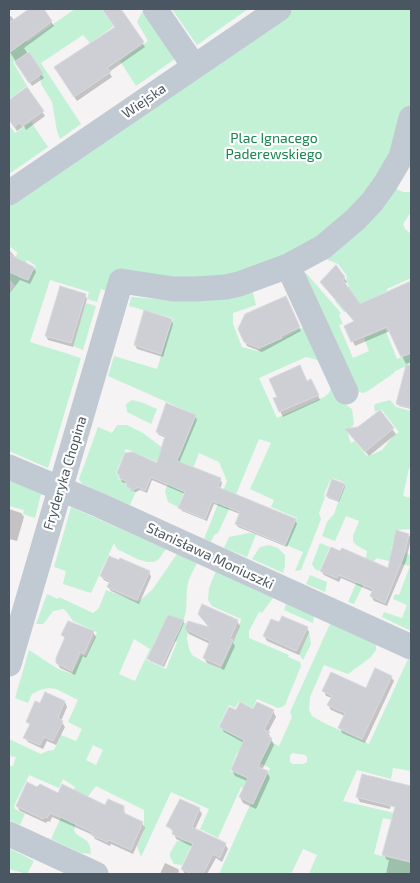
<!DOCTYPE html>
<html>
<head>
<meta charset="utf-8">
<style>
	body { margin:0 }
	#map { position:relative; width:420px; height:883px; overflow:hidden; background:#f5f3f3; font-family:"Exo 2",sans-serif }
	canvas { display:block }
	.frame { position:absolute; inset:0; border:10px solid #4a5661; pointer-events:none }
</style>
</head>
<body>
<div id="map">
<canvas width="420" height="883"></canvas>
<div class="frame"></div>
</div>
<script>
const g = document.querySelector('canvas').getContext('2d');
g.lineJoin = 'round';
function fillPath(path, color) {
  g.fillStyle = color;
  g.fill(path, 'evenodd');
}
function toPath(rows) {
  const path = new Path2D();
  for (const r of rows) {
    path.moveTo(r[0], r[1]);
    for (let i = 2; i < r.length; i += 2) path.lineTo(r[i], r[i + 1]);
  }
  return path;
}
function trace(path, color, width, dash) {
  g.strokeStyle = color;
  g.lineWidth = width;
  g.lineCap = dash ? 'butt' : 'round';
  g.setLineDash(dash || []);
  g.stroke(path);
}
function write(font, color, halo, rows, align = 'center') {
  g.font = font + ' "Exo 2",sans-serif';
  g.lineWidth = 4.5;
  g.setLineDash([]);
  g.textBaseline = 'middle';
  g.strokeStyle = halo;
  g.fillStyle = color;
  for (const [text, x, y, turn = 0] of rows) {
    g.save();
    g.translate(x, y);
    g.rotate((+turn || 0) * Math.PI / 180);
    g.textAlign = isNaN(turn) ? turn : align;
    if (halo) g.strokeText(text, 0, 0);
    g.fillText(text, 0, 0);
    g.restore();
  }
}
const green = toPath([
	[75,9,101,9,114,26,90,43,83,35,41,63,81,124,60,139,57,131,52,102,41,84,40,73,29,51,13,62,27,86,9,99,9,48,22,36,27,42],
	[172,9,248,9,197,45],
	[292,9,411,9,411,99,401,140,341,225,242,276,109,292,101,289,97,302,87,299,89,292,50,280,30,342,81,358,48,468,9,451,9,294,15,285,9,279,9,265,18,253,9,246,9,203],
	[27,260,36,266,28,281,18,277],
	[142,12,175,59,136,86,120,61,148,41,137,22],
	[31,122,48,147,9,174,9,125,15,133],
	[396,189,403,192,411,192,411,212,403,224,405,229,411,234,411,278,387,289,387,291,344,312,335,301,349,286,346,280,347,276,338,264,323,258],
	[306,273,341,313,339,315,343,324,339,325,353,358,369,351,364,338,385,329,397,359,411,354,411,364,395,371,394,373,368,391,363,393,355,391,301,279],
	[252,289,256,305,233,313,233,324,242,347,257,351,304,327,318,360,306,357,259,378,277,418,324,397,329,393,332,386,345,404,352,409,354,424,349,430,348,435,351,443,355,441,366,455,369,456,382,450,393,436,399,432,381,409,375,412,374,407,375,404,390,400,396,407,411,411,411,468,409,468,403,496,411,498,411,529,396,530,391,550,411,555,411,631,382,617,384,612,402,618,407,605,393,599,395,594,399,595,410,566,376,558,354,604,348,602,365,563,367,551,356,545,353,541,353,536,359,521,346,516,335,541,322,536,327,522,334,514,345,483,333,478,331,479,324,494,325,497,319,513,321,519,301,570,295,571,303,552,286,545,297,518,271,507,274,500,250,489,271,443,259,439,237,492,218,533,214,535,211,542,204,539,227,481,219,462,199,453,178,507,168,502,165,491,174,469,126,449,116,473,119,476,118,479,125,482,127,487,134,491,137,489,130,505,82,484,79,479,98,427,112,433,117,425,127,425,143,433,164,449,180,455,196,415,108,376,114,356,157,369,173,318,129,306,131,297,168,300],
	[86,303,96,306,83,350,73,346],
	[132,400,143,403,157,409,151,424,127,412,126,404],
	[9,480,41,494,35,518,23,514,24,510,9,506],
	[71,507,166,549,159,559,154,562,147,562,137,559,117,549,114,543,91,593,63,584,66,571,54,567],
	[249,533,256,534,247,557,224,548,229,537],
	[320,543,330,547,319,571,315,569,312,564],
	[269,545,278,548,285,555,285,566,283,573,252,559,260,547],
	[177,554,197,563,189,579,187,589,186,611,183,622,189,624,187,638,189,649,192,655,204,662,221,669,236,636,241,620,241,619,212,606,208,600,209,588,216,571,273,598,262,613,259,612,249,631,249,638,289,655,288,657,300,662,301,666,285,705,282,707,278,708,257,699,253,708,239,701,235,708,229,705,218,727,244,741,243,744,265,754,271,742,279,746,292,717,290,712,330,624,376,644,376,650,371,657,348,674,324,665,310,697,309,710,312,716,322,722,369,744,408,659,411,660,411,771,393,768,391,779,357,770,343,801,411,817,411,824,383,818,374,854,411,863,411,874,309,874,317,855,303,849,291,874,219,874,250,805,253,804,257,797,257,794,241,787,218,838,200,829,209,809,171,792,141,857,137,846,144,831,144,810,96,786,83,803,77,819,74,830,76,834,87,841,90,846,91,854,81,853,51,839,75,787,63,779,59,788,29,775,14,806,15,809,25,814,20,825,9,820,9,766,13,766,16,757,9,756,9,739,41,754,47,751,54,750,61,735,76,741,82,729,68,722,78,700,56,689,49,688,40,690,32,694,28,703,15,698,29,650,58,669,72,674,81,655,86,656,97,632,73,621,66,611,63,609,53,611,45,622,43,624,36,624,47,594,58,599,59,597,93,613,99,608,106,590,138,602,152,590],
	[159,634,177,642,166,669,146,660],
	[134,639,150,649,135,681,119,674],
	[93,745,103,750,96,765,86,760],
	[237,753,270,768,262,785,230,771],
	[292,753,305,755,307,757,307,762,303,764,293,764,290,762,290,756],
	[310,575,327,582,325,592,306,584],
	[286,604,314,616,313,623,284,610],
	[309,631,311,644,303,660,299,654],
	[177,841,191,842,192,844,182,865,174,864,170,857,170,853],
	[9,848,34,861,27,874,9,869]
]);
const shadow = toPath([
	[31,9,43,9,54,26,24,48,44,78,32,86,9,51,9,17,11,16,14,20],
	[103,9,120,9,145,47,109,72,112,77,77,101,58,72,116,28],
	[27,89,45,116,26,130,24,126,17,131,9,119,9,102],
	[9,250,17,259,34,268,36,272,30,284,20,280,9,294],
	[344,278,347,282,345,284,360,305,408,284,411,291,411,362,406,364,390,331,355,346,345,326,355,322,321,282],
	[85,295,87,299,73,347,48,340,46,336],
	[288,302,301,331,262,352,247,346,245,342],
	[171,320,173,324,163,357,137,349,135,345],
	[404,379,411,381,411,409,399,406,398,404],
	[307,382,314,385,320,400,283,417,274,399],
	[379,412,396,434,369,456,350,434],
	[195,416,197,420,179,463,220,479,222,483,220,489,295,520,297,524,287,547,238,527,236,524,240,514,214,504,207,521,182,511,180,508,185,494,152,480,147,493,140,490,136,492,131,490,128,484,122,482,120,478,158,465,166,438,159,435,157,432],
	[344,485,345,487,339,502,328,498,327,496],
	[9,509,21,513,24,517,17,541,9,539],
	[409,535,411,539,406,561,387,606,374,601,371,596,373,592,341,578,339,582,324,575,321,571,389,570],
	[149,572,151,577,139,604,111,591,108,587,110,583,104,580,101,576],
	[202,619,237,621,240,626,233,643,235,646,224,670,207,663,204,658,210,644,189,634,186,629,211,629],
	[183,621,184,623,164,667,150,661,149,659],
	[280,624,307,628,309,632,299,655,267,641,264,636],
	[93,632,96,637,86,658,83,656,75,675,60,668,57,663,65,640,63,635],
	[391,677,394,681,365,743,342,733,340,728,345,716,331,710,328,705,332,698,326,696,324,691,367,690],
	[65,702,67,707,61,721,65,727,56,745,47,741,43,749,28,742,25,738,30,726,28,722,40,705],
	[273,711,276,717,268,732,274,745,262,770,267,772,270,778,256,809,243,803,240,797,247,781,235,776,232,770,244,743,224,732,221,727,237,712],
	[37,788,106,806,123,807,126,816,142,823,145,828,133,854,111,844,110,846,95,839,93,835,52,817,50,822,48,821,46,823,20,811,17,806],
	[395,788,390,809,360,802,357,797],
	[397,801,411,805,411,874,386,874,389,860,387,860,384,855],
	[199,809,202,814,195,829,225,844,228,849,222,862,216,858,207,874,185,874,182,869,193,847,176,839,174,833,168,826],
	[165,863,178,869,179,871,178,874,160,874]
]);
const building = toPath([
	[29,9,44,9,52,21,9,53,9,23,29,9],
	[102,9,121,9,144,42,107,68,111,72,74,97,54,67,115,27,102,9],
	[29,52,43,73,29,83,15,62,29,52],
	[27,87,44,111,22,126,20,122,14,127,9,120,9,100,27,87],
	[9,254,34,267,28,280,9,272,9,254],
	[336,265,345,277,343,280,360,304,411,281,411,353,401,357,387,327,351,342,344,326,354,321,320,282,336,265],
	[60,286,86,294,71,343,45,336,60,286],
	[286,296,300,327,281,336,282,338,259,348,244,342,238,329,245,314,286,296],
	[144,310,172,319,161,354,134,345,144,310],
	[300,365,307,381,311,379,319,395,279,412,273,398,277,397,269,379,300,365],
	[406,365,411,366,411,408,396,404,406,365],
	[166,403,196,415,177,461,221,478,218,487,296,519,285,545,235,524,240,512,212,501,205,519,178,508,185,492,151,477,145,491,138,487,134,490,127,487,126,481,119,478,120,476,117,473,125,453,133,452,157,463,165,436,156,432,166,403],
	[380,410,394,428,365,452,345,429,358,427,380,410],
	[332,479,345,484,338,501,326,496,332,479],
	[396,530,409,534,404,556,385,603,370,596,373,589,339,575,337,578,320,571,331,547,340,551,342,548,388,568,396,530],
	[109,556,119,560,120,558,150,571,137,600,107,587,110,581,100,576,109,556],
	[202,604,238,620,230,639,233,640,221,666,203,658,210,641,185,629,188,621,209,627,198,614,202,604],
	[168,615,184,620,162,666,147,659,168,615],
	[282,616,308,627,296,651,263,636,271,619,279,622,282,616],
	[68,621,94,631,84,654,80,652,72,671,56,663,56,658,65,637,61,635,68,621],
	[375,668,392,676,362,739,338,728,345,713,327,705,332,696,322,691,331,672,366,688,375,668],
	[45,692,65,701,58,718,63,721,53,741,44,737,40,745,23,738,30,724,26,722,35,701,40,703,45,692],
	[240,702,253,709,257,702,274,710,264,730,270,732,267,736,272,738,258,767,268,771,253,804,239,797,248,778,231,770,244,740,219,727,229,707,236,710,240,702],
	[362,774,411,786,411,862,382,855,395,807,356,797,362,774],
	[27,782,37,787,40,784,58,793,62,784,105,805,108,799,124,806,124,813,143,822,131,850,109,840,107,842,91,835,92,832,60,817,50,813,47,818,45,817,43,819,16,806,27,782],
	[180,799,200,808,192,827,226,843,220,858,213,854,203,874,192,874,181,869,193,844,172,834,173,830,166,826,180,799]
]);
const minor = toPath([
	[155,9,194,66],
	[9,193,279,9],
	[288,266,346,392],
	[9,467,99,505,411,647],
	[9,664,121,281,173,289,196,289,226,287,239,284,288,266,323,247,356,219,372,202,385,184,401,157,411,118],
	[9,834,96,874]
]);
const streetNames = [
	["Wiejska",144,101,-35],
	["Fryderyka Chopina",65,473,-73],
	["Stanisława Moniuszki",210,556,25]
];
const parkNames = [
	["Plac Ignacego",274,138],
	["Paderewskiego",274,154]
];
fillPath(green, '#c3f1d5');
fillPath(shadow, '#0003');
fillPath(building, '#cdcfd5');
trace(building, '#d7d9de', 1);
trace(minor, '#c1cad2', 25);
write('14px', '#4a5661', '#fff', streetNames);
write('14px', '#17864f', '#fff', parkNames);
</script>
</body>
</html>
